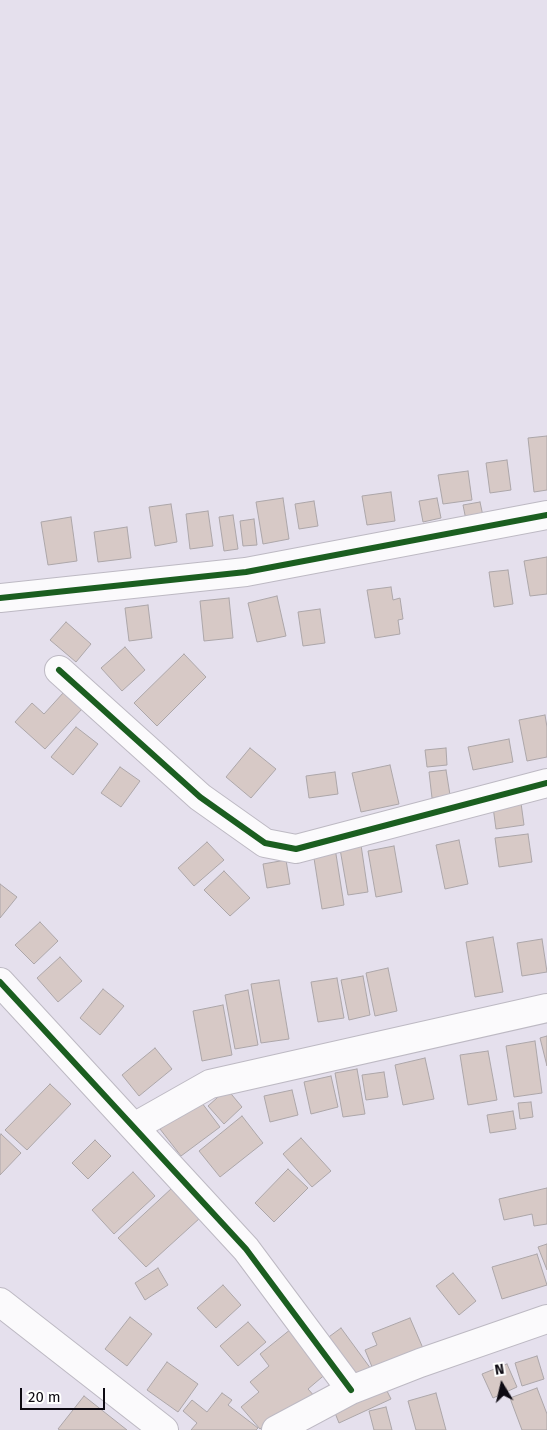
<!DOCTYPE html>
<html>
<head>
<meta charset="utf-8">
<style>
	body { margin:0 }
	#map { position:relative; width:547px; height:1430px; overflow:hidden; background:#e5e0ed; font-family:"Fira Sans",sans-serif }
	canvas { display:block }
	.north { position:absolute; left:477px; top:1360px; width:50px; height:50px; -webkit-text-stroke:4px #fff; paint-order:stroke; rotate:351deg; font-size:14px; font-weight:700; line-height:20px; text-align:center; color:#0d0a12 }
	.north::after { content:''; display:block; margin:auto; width:18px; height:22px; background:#0d0a12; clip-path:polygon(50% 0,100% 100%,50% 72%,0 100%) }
	.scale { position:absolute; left:20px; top:1388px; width:85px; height:22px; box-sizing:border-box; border:2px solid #0d0a12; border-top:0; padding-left:6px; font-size:15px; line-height:18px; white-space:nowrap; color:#0d0a12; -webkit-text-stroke:4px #fff; paint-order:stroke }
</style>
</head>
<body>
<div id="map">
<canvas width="547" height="1430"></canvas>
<div class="north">N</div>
<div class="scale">20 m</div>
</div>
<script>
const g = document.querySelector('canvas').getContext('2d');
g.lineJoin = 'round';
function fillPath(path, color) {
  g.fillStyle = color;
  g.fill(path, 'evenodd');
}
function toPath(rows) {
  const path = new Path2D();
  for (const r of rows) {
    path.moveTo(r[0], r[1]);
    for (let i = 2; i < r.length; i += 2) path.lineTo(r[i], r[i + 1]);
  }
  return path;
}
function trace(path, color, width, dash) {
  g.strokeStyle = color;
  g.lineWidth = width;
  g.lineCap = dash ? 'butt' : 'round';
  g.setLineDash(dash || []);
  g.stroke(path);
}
const building = toPath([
	[547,436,547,490,534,492,528,438,547,436],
	[507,460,511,490,490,493,486,463,507,460],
	[468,471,472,500,443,504,438,475,468,471],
	[391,492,395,521,367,525,362,496,391,492],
	[283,498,289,539,263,544,256,502,283,498],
	[437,498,441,518,423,522,419,501,437,498],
	[314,501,318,526,299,529,295,504,314,501],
	[480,502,483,516,466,520,463,505,480,502],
	[171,504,177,542,155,546,149,507,171,504],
	[208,511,213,546,190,549,186,514,208,511],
	[233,515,238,549,224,551,219,517,233,515],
	[71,517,77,561,48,565,41,522,71,517],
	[254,519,257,545,243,546,240,521,254,519],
	[127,527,131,558,98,562,94,532,127,527],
	[547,557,547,594,530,596,524,561,547,557],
	[508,570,513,604,494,607,489,572,508,570],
	[391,587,393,600,400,598,403,619,398,620,400,634,375,638,367,590,391,587],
	[277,596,286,636,257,642,248,603,277,596],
	[229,598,233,638,204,641,200,601,229,598],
	[148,605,152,638,129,641,125,608,148,605],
	[320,609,325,643,303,646,298,612,320,609],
	[66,622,91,644,76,662,50,640,66,622],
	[125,647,145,670,122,691,101,668,125,647],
	[184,654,206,677,157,726,134,703,184,654],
	[64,692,82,709,45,749,15,722,32,703,44,714,64,692],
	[545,715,547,727,547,757,527,761,519,720,545,715],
	[76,727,98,744,73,775,51,757,76,727],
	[509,739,513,762,473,770,468,747,509,739],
	[250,748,276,769,251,798,226,777,250,748],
	[446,748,447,765,427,767,425,750,446,748],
	[390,765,399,804,361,812,352,773,390,765],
	[120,767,140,781,121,807,101,793,120,767],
	[446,770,450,795,432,798,429,772,446,770],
	[335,772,338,794,309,798,306,776,335,772],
	[521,803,524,825,496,829,493,807,521,803],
	[528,834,532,862,499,867,495,838,528,834],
	[459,840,468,884,445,889,436,845,459,840],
	[207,842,224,860,194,886,178,868,207,842],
	[361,845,368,892,348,895,340,849,361,845],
	[394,846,402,892,376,897,368,851,394,846],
	[335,848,344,905,322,909,313,852,335,848],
	[286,860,290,884,267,888,263,864,286,860],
	[224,871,250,898,230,916,204,890,224,871],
	[0,884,17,897,0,918,0,884],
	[40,922,58,941,34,964,15,945,40,922],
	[493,937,503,992,475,997,466,942,493,937],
	[542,939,547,972,522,976,517,943,542,939],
	[60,957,82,981,58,1002,37,978,60,957],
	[388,968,397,1011,375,1016,366,973,388,968],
	[363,976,370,1015,349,1020,341,980,363,976],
	[337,978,344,1018,318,1022,311,982,337,978],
	[279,980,289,1039,261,1043,251,984,279,980],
	[103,989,124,1006,100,1035,80,1018,103,989],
	[248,990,258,1045,235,1049,225,995,248,990],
	[223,1005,232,1055,202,1061,193,1011,223,1005],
	[547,1036,547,1066,540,1038,547,1036],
	[535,1041,542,1093,514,1097,506,1046,535,1041],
	[155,1048,172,1069,139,1096,122,1075,155,1048],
	[488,1051,497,1100,468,1105,460,1055,488,1051],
	[425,1058,434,1099,403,1105,395,1065,425,1058],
	[357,1069,365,1114,343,1117,335,1073,357,1069],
	[384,1072,388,1097,366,1100,362,1075,384,1072],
	[331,1076,338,1107,311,1114,304,1082,331,1076],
	[50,1084,71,1104,27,1150,5,1130,50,1084],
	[227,1089,242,1107,224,1124,208,1106,227,1089],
	[292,1090,298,1115,270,1122,264,1096,292,1090],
	[199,1099,220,1127,181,1156,160,1129,199,1099],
	[531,1102,533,1117,520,1119,518,1103,531,1102],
	[513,1111,516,1129,490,1133,487,1115,513,1111],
	[242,1116,263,1143,220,1177,199,1151,242,1116],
	[1,1134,21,1153,0,1175,0,1136,1,1134],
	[301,1138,331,1171,312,1187,283,1154,301,1138],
	[95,1140,111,1156,88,1179,72,1163,95,1140],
	[288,1169,308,1188,274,1222,255,1203,288,1169],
	[133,1172,155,1196,114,1234,92,1210,133,1172],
	[172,1188,200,1218,146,1267,118,1238,172,1188],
	[547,1188,547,1224,534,1226,532,1214,504,1220,499,1199,547,1188],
	[547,1244,547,1270,538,1247,547,1244],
	[537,1254,547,1285,502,1299,492,1267,537,1254],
	[158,1268,168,1285,145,1300,135,1283,158,1268],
	[453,1273,476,1301,459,1315,436,1286,453,1273],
	[223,1285,241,1305,216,1328,197,1308,223,1285],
	[130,1317,152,1334,127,1366,105,1349,130,1317],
	[410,1318,425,1353,375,1374,365,1350,377,1345,372,1333,410,1318],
	[248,1322,266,1342,238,1366,220,1346,248,1322],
	[341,1328,371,1369,357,1380,326,1339,341,1328],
	[291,1329,328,1372,308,1389,316,1398,277,1415,260,1429,241,1407,259,1392,250,1382,269,1366,260,1354,291,1329],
	[537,1356,544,1379,522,1386,515,1363,537,1356],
	[167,1362,198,1384,178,1412,147,1390,167,1362],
	[507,1364,517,1387,493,1398,482,1374,507,1364],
	[384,1385,391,1399,339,1423,333,1408,384,1385],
	[537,1388,547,1414,547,1430,522,1430,510,1398,537,1388],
	[222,1393,232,1400,228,1405,258,1428,256,1430,191,1430,197,1423,183,1411,192,1400,207,1412,222,1393],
	[436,1393,446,1430,416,1430,408,1401,436,1393],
	[84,1396,127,1430,60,1430,58,1429,84,1396],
	[386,1407,392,1430,374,1430,369,1411,386,1407]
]);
const minor = toPath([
	[0,598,246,572,547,515],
	[59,670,200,797,265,843,296,849,547,783],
	[0,982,246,1249,351,1390],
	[134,1127,210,1084,547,1008],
	[0,1302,164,1430],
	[276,1430,351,1390,420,1363,547,1319]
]);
const cycleway = toPath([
	[0,598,246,572,547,515],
	[59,670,200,797,265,843,296,849,547,783],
	[0,982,246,1249,351,1390]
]);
fillPath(building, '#d7c9c6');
trace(building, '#aca6a9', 1);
trace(minor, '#bdb9c3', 30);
trace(minor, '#fbfafc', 28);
trace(cycleway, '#1b5e20', 6);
</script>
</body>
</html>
